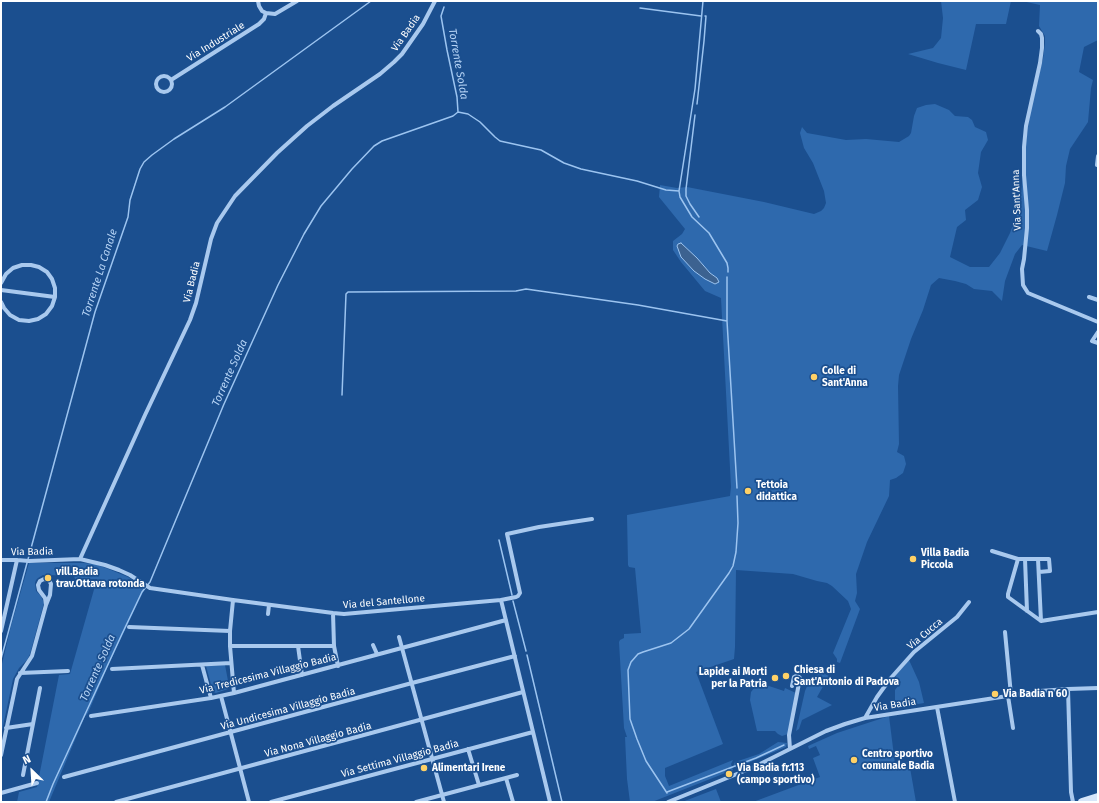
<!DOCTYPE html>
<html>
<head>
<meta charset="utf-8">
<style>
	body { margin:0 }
	#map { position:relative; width:1099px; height:803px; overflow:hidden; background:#1b4f8f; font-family:"Fira Sans",sans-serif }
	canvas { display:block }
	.frame { position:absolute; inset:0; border:2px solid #fff; pointer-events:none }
	.north { position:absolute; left:12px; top:751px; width:40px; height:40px; -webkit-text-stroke:3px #1b4f8f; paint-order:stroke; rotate:335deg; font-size:11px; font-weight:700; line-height:16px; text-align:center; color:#fff }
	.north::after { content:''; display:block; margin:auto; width:14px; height:18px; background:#fff; clip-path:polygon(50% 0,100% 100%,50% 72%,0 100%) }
</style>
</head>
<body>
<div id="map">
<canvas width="1099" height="803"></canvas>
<div class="frame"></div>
<div class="north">N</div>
</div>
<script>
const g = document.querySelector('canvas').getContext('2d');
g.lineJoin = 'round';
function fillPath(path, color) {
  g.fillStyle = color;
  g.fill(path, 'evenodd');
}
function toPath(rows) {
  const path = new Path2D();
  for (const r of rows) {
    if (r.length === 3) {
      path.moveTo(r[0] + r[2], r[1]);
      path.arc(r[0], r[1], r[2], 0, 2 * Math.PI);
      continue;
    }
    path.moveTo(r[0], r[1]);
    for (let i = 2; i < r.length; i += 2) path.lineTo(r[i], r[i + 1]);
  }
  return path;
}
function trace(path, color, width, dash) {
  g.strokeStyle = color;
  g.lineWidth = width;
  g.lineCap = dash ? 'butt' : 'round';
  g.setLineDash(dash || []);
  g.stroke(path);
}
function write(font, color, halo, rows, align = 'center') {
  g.font = font + ' "Fira Sans",sans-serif';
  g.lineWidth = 3.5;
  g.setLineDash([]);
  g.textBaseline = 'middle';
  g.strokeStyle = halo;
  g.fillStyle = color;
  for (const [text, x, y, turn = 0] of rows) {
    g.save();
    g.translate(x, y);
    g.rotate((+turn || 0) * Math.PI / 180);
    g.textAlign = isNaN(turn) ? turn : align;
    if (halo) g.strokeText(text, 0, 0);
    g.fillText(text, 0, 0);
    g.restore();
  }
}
const green = toPath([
	[941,1,1011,1,1006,24,976,24,966,70,938,63,908,54,933,48,941,38,943,18],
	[1022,1,1098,1,1098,40,1084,47,1079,72,1093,80,1091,88,1088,122,1070,149,1066,166,1065,183,1057,215,1047,251,1022,245,1015,254,1005,281,1002,301,992,291,974,289,966,284,955,281,939,278,931,285,923,310,911,339,899,375,898,386,899,444,897,452,904,456,906,464,903,473,896,478,890,480,889,496,867,542,856,574,857,593,855,601,860,609,840,663,837,662,837,659,833,653,851,609,848,601,832,586,827,583,817,581,793,574,736,570,735,647,734,659,696,672,723,744,665,768,665,776,669,786,733,760,731,764,733,770,652,802,630,802,627,779,625,737,627,737,624,728,619,642,620,640,624,638,624,634,641,633,635,568,629,567,628,565,627,515,730,496,731,487,721,298,705,291,681,262,673,250,673,241,682,234,685,229,659,197,660,185,677,188,687,187,764,202,814,214,821,211,824,208,826,203,824,191,813,163,804,148,800,133,802,127,807,133,846,140,866,139,899,142,909,136,911,133,914,116,917,108,926,105,935,104,949,110,955,116,968,117,972,120,975,127,986,132,988,140,981,152,978,173,982,187,978,200,965,210,966,220,957,227,950,257,970,267,989,267,1000,253,1010,233,1020,207,1024,159,1030,111,1043,59,1045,43,1045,36,1039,26,1040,5],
	[681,243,697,258,710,273,717,278,719,282,715,284,705,279,678,244],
	[29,563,83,563,94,564,106,568,128,577,145,588,108,666,88,713,85,716,49,802,17,802,19,792,37,787,59,675,70,674,97,579,75,579,74,576,49,575,43,575,38,578,36,580,35,583,36,591,41,596,44,603,30,654,27,660,19,668,13,679,1,736,1,668,11,626],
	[909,660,919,682,924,703,895,708,895,690,901,682,895,676],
	[225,665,229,686,228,689,216,693,213,692,206,666],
	[819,671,829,676,817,697,832,705,802,720,799,729,796,731,805,691,809,682,817,675],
	[763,684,784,691,785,688,796,693,788,734,782,736,778,734,775,731,757,731,750,700,751,692,755,687],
	[889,716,895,764,909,762,916,802,753,802,820,777,813,758,820,755,816,746,809,749,808,746,837,733],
	[778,742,787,743,786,747,736,768,734,764,735,762,759,754],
	[716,789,721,802,682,802]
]);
const water = toPath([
	[681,243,697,258,710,273,717,278,719,282,715,284,705,279,694,271,681,257,677,246,678,244,681,243]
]);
const stream = toPath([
	[703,1,695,89,679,191,680,197,692,217,709,233,727,263,728,268,728,272],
	[640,8,701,16],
	[697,104,704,41,706,16,705,16],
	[458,112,468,114,480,122,495,137,500,141,541,150,564,163,581,169,637,181,666,190,679,191],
	[695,115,686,189,686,196,690,204,699,217],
	[727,277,727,321,737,488],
	[342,395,346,294,348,292,516,291,526,289,638,305,727,321],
	[499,540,512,595],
	[513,601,526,651],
	[527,655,562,802],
	[1,659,95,312,128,217,130,200,140,169,144,162,152,155,174,139,225,107,371,1],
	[667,792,756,758,784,745],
	[667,793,646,761,637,739,630,719,628,670,631,662,638,654,643,652,671,643,689,629,729,573,733,566,736,552,738,523,737,496],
	[46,802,53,784,122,634,142,592,150,582,224,404,278,285,304,234,321,206,352,169,374,146,382,141,453,116,458,112,457,97,447,50,441,16,444,7]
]);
const street = toPath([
	[266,13,275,14,297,1],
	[1038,31,1041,34,1042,38,1042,48,1040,63,1026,126,1024,147,1024,175,1027,210,1027,228,1024,259,1022,269,1023,285,1028,293,1098,322],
	[164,84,8],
	[171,80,259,24,264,19,266,13,262,11,259,6,258,1],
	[1097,165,1098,156],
	[1,283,6,274,13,268,22,265,31,265,39,267,47,272,52,279,55,288,55,297,52,306,46,314,38,319,29,321,19,320,10,315,4,308,1,302],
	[1,290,55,297],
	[1089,297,1098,300],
	[1098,332,1092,341,1098,343],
	[992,551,1018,559,1008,594,1008,597,1041,621,1098,612],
	[80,559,145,415,190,320,196,303,211,239,217,223,235,196,277,153,307,126,333,106,380,74,394,62,402,54,423,24,435,1],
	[1018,559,1049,559,1050,571,1039,572],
	[1025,559,1027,611],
	[1038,559,1041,621],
	[1,560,17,560,29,561,80,559,105,565,119,570,130,575,150,588,233,600,333,613,344,614,501,600,550,802],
	[233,600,230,631,230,646,234,693],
	[501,600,516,597,518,596,520,593,507,534,539,527,592,519],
	[333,613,334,646,338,666],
	[268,614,269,605],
	[129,627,230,631],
	[1,631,17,560],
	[1005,632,1011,695],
	[399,637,444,802],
	[373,645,377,654],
	[230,646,334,646],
	[298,646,302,675],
	[202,665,211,698],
	[112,669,231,663],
	[20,673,68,671],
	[1068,689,1071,792,1073,802],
	[221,696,249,802],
	[1008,696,1013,728],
	[937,707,955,802],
	[91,716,211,698,234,693,506,620],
	[865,718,877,697,890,679,914,652,957,617,969,602],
	[6,728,33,724],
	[468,749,479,785],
	[790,749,789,735,800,678,799,677,796,676,794,677,792,686],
	[1,755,17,679,32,656,46,605,50,595,51,584,49,580,44,579,40,581,38,585,39,590,45,598,46,605],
	[23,775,40,688],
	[64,777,412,683,515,656],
	[506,778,513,802],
	[1,793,37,783],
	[116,802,523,692],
	[271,802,533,732],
	[416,802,517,775],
	[668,802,754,767,826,731,845,724,865,718,1040,691,1068,689,1098,688]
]);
const secondary = toPath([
	[1082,802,1098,797]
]);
const markers = [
	[814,377,4,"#ffd166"],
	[748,491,4,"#ffd166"],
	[913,559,4,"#ffd166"],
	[48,578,4,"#ffd166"],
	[786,676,4,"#ffd166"],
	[775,678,4,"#ffd166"],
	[995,694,4,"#ffd166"],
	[854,760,4,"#ffd166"],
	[424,768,4,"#ffd166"],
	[729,774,4,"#ffd166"]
];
const streetNames = [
	["Via Badia",406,33,-55],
	["Via Industriale",216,42,-32],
	["Via Sant'Anna",1017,200,-92],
	["Via Badia",192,282,-76],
	["Via Badia",32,552,-1],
	["Via del Santellone",384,602,-5],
	["Via Cucca",925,634,-40],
	["Via Tredicesima Villaggio Badia",268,674,-14],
	["Via Badia",895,705,-9],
	["Via Undicesima Villaggio Badia",288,709,-15],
	["Via Nona Villaggio Badia",318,740,-15],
	["Via Settima Villaggio Badia",400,759,-15]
];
const poiNames = [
	["Colle di",822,371],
	["Sant'Anna",822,383],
	["Tettoia",756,485],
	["didattica",756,497],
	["Villa Badia",921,553],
	["Piccola",921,565],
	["vill.Badia",56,572],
	["trav.Ottava rotonda",56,584],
	["Chiesa di",794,670],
	["Sant'Antonio di Padova",794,682],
	["Lapide ai Morti",767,672,"right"],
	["per la Patria",767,684,"right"],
	["Via Badia n 60",1003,694],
	["Centro sportivo",862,754],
	["comunale Badia",862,766],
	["Alimentari Irene",432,768],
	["Via Badia fr.113",737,768],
	["(campo sportivo)",737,780]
];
const waterNames = [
	["Torrente Solda",458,64,80],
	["Torrente La Canale",100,273,-72],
	["Torrente Solda",230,373,-66],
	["Torrente Solda",98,668,-66]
];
fillPath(green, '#2e69ad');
fillPath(water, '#3c6290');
trace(water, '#9cc4f0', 1);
trace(stream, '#9cc4f0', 1.5);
trace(street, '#a9c9ee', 4);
trace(secondary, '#d6e6fa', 8);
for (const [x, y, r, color] of markers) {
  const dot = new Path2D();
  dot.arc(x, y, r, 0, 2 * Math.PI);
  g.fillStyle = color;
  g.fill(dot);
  trace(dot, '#1b4f8f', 1.5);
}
write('10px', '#fff', '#1b4f8f', streetNames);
write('bold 10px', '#fff', '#1b4f8f', poiNames, 'left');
write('italic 11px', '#b5d3f5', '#1b4f8f', waterNames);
</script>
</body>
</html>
